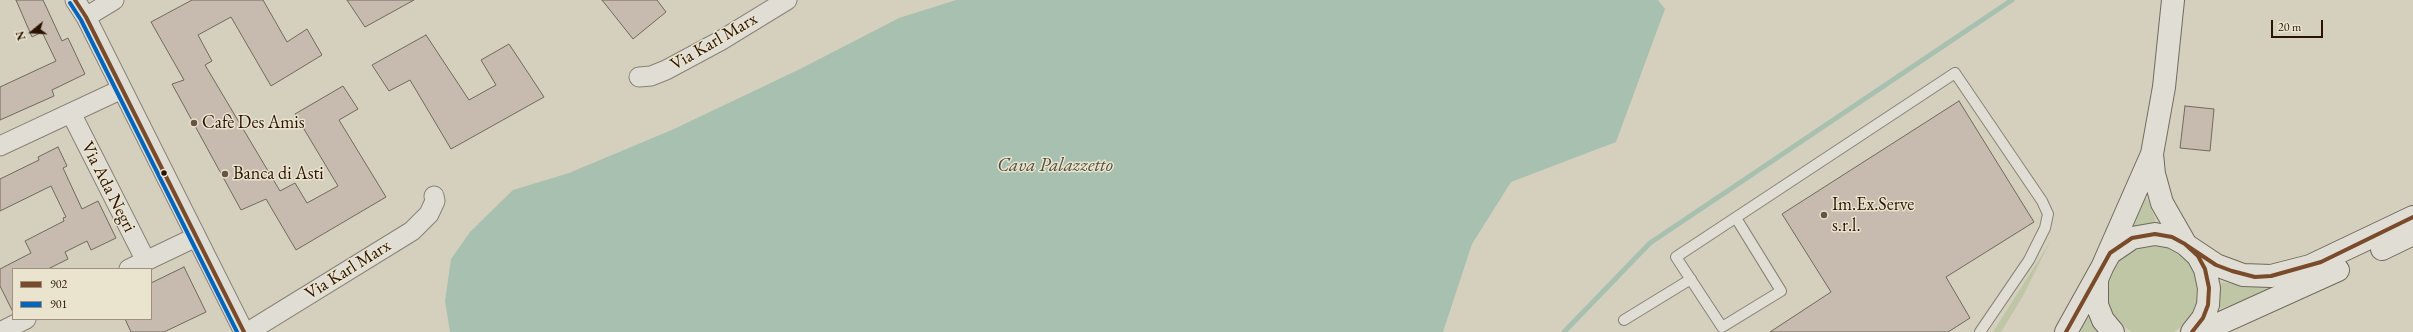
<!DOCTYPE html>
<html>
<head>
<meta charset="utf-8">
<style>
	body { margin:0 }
	#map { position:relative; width:2413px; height:332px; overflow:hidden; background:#d5d0be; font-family:"EB Garamond",serif }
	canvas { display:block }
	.legend { position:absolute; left:12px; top:268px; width:140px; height:52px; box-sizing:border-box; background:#eae4cf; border:1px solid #9e907c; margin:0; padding:5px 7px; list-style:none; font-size:12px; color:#2b1300 }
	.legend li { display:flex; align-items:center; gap:8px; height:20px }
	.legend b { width:20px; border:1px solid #9e907c }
	.north { position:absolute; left:12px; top:12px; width:40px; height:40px; -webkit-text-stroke:3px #eae4cf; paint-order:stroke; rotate:252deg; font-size:11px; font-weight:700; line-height:16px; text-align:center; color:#2b1300 }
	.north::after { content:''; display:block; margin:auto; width:14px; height:18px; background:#2b1300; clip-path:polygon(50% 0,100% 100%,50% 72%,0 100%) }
	.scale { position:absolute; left:2271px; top:20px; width:52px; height:18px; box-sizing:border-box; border:2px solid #2b1300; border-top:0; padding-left:5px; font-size:12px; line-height:14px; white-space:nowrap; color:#2b1300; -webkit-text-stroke:3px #eae4cf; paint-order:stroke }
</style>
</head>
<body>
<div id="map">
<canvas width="2413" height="332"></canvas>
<ul class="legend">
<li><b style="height:5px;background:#7a4b2a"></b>902</li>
<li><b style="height:5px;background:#0065bd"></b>901</li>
</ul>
<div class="north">N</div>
<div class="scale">20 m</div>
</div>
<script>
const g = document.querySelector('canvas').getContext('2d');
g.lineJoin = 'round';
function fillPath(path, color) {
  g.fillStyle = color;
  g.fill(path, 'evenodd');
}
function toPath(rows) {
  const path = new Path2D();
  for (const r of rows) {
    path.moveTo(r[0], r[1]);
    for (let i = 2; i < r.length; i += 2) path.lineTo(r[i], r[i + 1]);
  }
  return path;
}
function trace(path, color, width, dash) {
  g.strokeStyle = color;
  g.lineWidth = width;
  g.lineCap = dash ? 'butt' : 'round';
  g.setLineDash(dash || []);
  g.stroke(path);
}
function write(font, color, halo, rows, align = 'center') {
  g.font = font + ' "EB Garamond",serif';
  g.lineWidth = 3;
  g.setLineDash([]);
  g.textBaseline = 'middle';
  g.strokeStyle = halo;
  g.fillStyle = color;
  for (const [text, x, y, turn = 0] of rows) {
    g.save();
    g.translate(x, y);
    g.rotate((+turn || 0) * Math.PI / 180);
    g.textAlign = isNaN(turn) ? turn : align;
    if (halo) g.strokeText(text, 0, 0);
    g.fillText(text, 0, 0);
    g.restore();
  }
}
const green = toPath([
	[2144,196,2148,200,2156,221,2152,224,2134,226,2132,224],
	[2050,242,2023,296,2001,332,1993,332],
	[2148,244,2163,245,2177,251,2189,260,2197,274,2200,289,2198,305,2191,319,2174,332,2132,332,2122,325,2112,313,2107,299,2107,283,2112,269,2121,257,2133,248],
	[2223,282,2251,287,2297,282,2220,309,2219,285],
	[2088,316,2091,316,2100,332,2078,332]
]);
const water = toPath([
	[956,0,1658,0,1665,9,1616,142,1511,182,1472,244,1443,332,450,332,445,301,451,259,470,232,513,190,569,173,674,129,800,69,899,18]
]);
const stream = toPath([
	[1564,332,1650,243,2012,0]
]);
const building = toPath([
	[16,0,43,0,62,41,68,38,85,74,52,90,54,96,0,120,0,87,56,61,42,32,32,37,16,0],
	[192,0,263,0,287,42,307,29,322,55,271,86,231,17,198,35,212,61,205,65,280,191,295,183,307,203,338,186,295,114,343,86,358,109,339,120,386,197,296,250,266,199,241,210,172,84,184,80,151,22,192,0],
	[347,0,414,0,365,27,347,0],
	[602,0,657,0,666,12,633,39,602,0],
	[426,35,469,100,496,85,481,60,509,44,544,97,451,149,410,80,389,91,372,65,426,35],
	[1959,101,2034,222,1946,277,1970,318,1948,332,1770,332,1831,292,1782,214,1959,101],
	[2185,106,2214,109,2210,151,2180,148,2185,106],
	[58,147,67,166,63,168,82,209,98,201,116,238,91,250,87,241,65,252,68,259,48,269,13,269,13,312,0,286,0,269,31,253,25,241,64,221,63,218,66,217,51,186,0,211,0,179,39,160,38,157,58,147],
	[184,267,206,312,164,332,131,332,125,319,151,319,151,283,184,267]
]);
const service = toPath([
	[1736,218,1781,291,1722,327,1676,257,1955,73,2042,201,2048,214,2045,228,2029,260,1980,332],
	[1624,320,1691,279]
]);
const minor = toPath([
	[75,0,86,17,244,332],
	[86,17,114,0],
	[639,77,651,76,666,70,720,41,787,0],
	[71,113,146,261],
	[0,146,122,89],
	[129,269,196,237],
	[0,332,26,319],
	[248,332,412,231,429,214,435,201,434,196]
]);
const secondary = toPath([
	[2152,154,2154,174,2162,203,2186,245,2216,265,2243,275,2271,276,2310,266,2413,217],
	[2382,249,2413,234],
	[2066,332,2110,253,2132,238,2155,234,2172,237,2185,244,2198,256,2205,269,2209,288,2208,305,2203,318,2192,332],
	[2113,332,2103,320,2097,305,2097,279,2152,154,2164,87,2173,0],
	[2201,332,2338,270]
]);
const bus1 = toPath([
	[75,0,86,17,244,332],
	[2186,245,2216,265,2232,271,2255,277,2271,276,2321,262,2413,217],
	[2066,332,2110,253,2132,238,2155,234,2172,237,2185,244,2198,256,2205,269,2209,288,2208,305,2203,318,2192,332]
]);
const bus2 = toPath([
	[70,3,81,20,237,332]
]);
const markers = [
	[194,123,4,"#665542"],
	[164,173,3.5,"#2b1300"],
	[225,174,4,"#665542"],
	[1824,215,4,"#665542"]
];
const streetNames = [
	["Via Karl Marx",714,42,-30],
	["Via Ada Negri",108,187,63],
	["Via Karl Marx",348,270,-32]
];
const poiNames = [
	["Cafè Des Amis",202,123],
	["Banca di Asti",233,174],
	["Im.Ex.Serve",1832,205],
	["s.r.l.",1832,226]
];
const waterNames = [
	["Cava Palazzetto",1055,166]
];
fillPath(green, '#bec6a6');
fillPath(water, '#a8c0b0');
trace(stream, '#a8c0b0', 5);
fillPath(building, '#c7baae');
trace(building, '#70695d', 1);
trace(service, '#898276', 12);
trace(minor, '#898276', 21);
trace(secondary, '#70695d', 24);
trace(service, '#dfddd4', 10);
trace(minor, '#dfddd4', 19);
trace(secondary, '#dfddd4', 22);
trace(bus1, '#7a4b2a', 4);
trace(bus2, '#0065bd', 4);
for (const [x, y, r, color] of markers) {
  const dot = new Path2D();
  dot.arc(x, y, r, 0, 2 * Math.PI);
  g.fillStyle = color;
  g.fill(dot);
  trace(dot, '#eae4cf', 1.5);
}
write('18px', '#2b1300', '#eae4cf', streetNames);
write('18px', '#2b1300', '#eae4cf', poiNames, 'left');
write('italic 19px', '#504d3c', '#eae4cf', waterNames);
</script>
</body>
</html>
